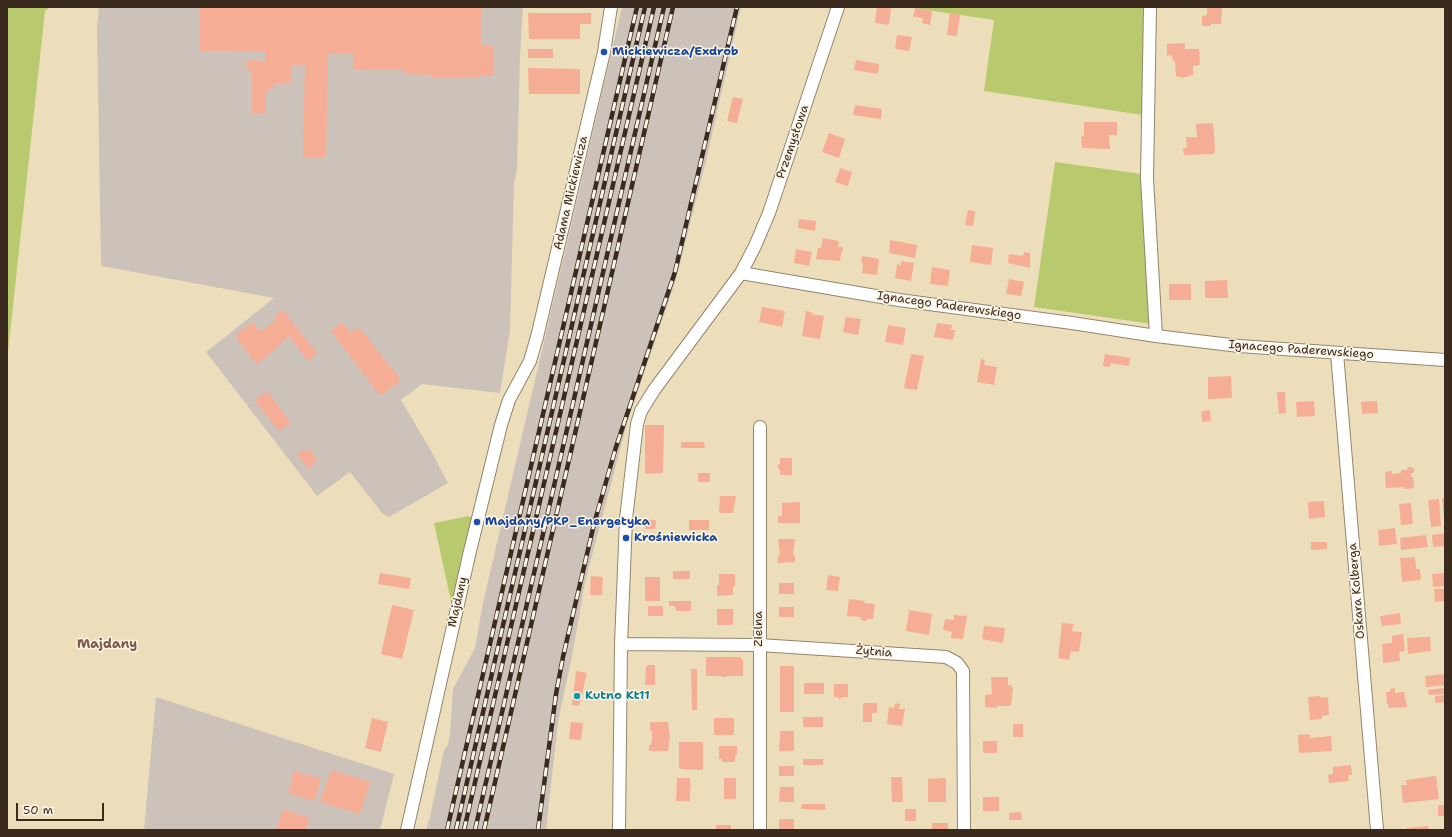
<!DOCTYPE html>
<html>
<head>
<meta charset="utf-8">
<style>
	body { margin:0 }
	#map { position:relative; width:1452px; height:837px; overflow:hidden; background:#eddebb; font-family:"Shantell Sans",sans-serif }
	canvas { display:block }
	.frame { position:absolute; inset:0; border:8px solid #3b2a1e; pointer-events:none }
	.scale { position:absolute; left:16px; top:803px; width:88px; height:18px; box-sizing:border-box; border:2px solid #3b2a1e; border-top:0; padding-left:5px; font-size:12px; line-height:14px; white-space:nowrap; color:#3b2a1e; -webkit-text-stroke:3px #fcf5e5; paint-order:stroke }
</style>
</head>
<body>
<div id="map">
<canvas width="1452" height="837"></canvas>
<div class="frame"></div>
<div class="scale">50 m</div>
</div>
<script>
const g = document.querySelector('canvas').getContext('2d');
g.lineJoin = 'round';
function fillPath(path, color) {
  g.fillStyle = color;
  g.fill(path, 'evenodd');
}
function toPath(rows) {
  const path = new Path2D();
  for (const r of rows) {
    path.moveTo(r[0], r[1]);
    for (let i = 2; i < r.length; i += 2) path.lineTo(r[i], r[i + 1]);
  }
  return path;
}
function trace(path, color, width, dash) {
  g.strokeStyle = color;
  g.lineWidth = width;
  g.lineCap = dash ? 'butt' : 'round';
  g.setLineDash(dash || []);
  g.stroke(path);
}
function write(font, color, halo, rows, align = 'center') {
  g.font = font + ' "Shantell Sans",sans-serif';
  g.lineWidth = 3;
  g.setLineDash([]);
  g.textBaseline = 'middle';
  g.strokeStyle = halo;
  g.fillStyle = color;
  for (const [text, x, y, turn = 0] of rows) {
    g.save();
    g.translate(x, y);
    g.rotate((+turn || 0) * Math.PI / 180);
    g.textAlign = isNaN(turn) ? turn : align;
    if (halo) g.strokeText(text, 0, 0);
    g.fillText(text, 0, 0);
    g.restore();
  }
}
const industrial = toPath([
	[99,7,523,7,520,57,517,170,514,183,510,330,500,393,422,384,401,400,430,449,448,483,389,517,382,513,350,472,317,496,206,352,274,298,101,266,97,26],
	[622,7,741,7,706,161,675,283,628,420,585,582,573,651,558,722,546,830,426,830,430,817,444,750,448,745,450,733,453,689,475,648,483,603],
	[156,697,394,774,380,830,144,830]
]);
const green = toPath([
	[7,7,50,7,45,11,7,361],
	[907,7,1145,7,1143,41,1143,115,984,91,994,20],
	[1055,162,1142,174,1152,324,1034,307],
	[469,516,472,518,452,606,434,523]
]);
const building = toPath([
	[200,7,283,8,284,7,481,7,481,46,493,46,493,76,480,76,480,78,431,78,431,75,403,74,403,70,353,69,353,54,328,53,326,158,303,158,305,65,291,65,291,83,274,83,274,89,270,88,270,91,266,91,266,114,252,113,252,69,246,69,247,60,265,61,265,52,200,51],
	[877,7,891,8,889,25,875,23],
	[1211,7,1222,7,1221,24,1211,24,1211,26,1202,26,1202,16,1207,15,1207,8],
	[915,8,932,11,930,25,922,23,923,18,913,17],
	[528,13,591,13,591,24,580,24,580,39,529,39],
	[950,13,960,15,957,36,947,35],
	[897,35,912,37,909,51,895,49],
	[1185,43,1185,49,1199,49,1200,65,1193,66,1193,75,1182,78,1176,76,1175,61,1173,61,1172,55,1167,56,1167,44],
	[528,49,553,49,553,58,528,58],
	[856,60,879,64,878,74,854,70],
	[528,68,580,69,580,94,529,94],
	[733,97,743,99,737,123,727,121],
	[855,105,882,109,881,119,853,115],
	[1084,122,1117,122,1117,135,1109,135,1110,149,1082,148,1081,137,1084,136],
	[1213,123,1215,148,1214,154,1184,155,1183,148,1187,148,1186,137,1197,137,1196,124],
	[829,133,845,139,839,158,822,152],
	[840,168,852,172,848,186,835,182],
	[968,210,975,211,973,226,965,225],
	[799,219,816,221,815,231,798,228],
	[823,238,839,241,838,247,842,247,843,250,841,254,840,261,816,259,818,248,821,248],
	[890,240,917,245,915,258,889,253],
	[972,245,993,248,991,265,970,262],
	[796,249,812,252,809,266,794,263],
	[1024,252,1030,253,1030,268,1008,263,1009,254,1023,256],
	[862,256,879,259,877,275,862,273,863,263,861,262],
	[901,261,914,263,911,281,895,278,897,264,901,265],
	[932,267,950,270,948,286,930,284],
	[1009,279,1024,282,1021,296,1006,294],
	[1227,280,1228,298,1205,298,1205,281],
	[1169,284,1191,284,1191,300,1169,300],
	[762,307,785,311,782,327,759,322],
	[283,310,317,353,308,361,289,336,257,365,235,336,253,322,260,332,276,320,274,317],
	[806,311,812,312,811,314,824,316,820,339,802,336],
	[846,317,861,319,858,335,843,332],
	[342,322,351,333,359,327,401,380,380,396,331,331],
	[937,323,952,325,951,330,955,330,953,340,934,337],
	[888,325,906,328,903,345,885,342],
	[911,354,924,356,917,390,904,388],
	[1105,354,1130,358,1129,366,1111,363,1110,367,1103,366],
	[981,359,985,360,984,365,997,367,994,385,977,382],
	[1231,376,1232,398,1208,399,1208,377],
	[267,391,291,423,279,431,255,401],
	[1277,392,1285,392,1286,413,1279,414],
	[1314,401,1315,416,1297,417,1296,402],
	[1377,401,1378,413,1362,414,1361,402],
	[1210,410,1211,421,1202,422,1201,411],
	[645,425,664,425,663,473,645,474],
	[681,442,704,442,705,448,681,448],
	[304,449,306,451,309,449,317,458,314,461,315,463,309,469,297,454],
	[780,458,792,458,792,475,780,475,780,470,778,468,778,465,780,464],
	[1408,467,1412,467,1414,469,1414,472,1411,474,1411,477,1413,477,1414,488,1405,489,1404,487,1386,488,1385,472,1392,471,1392,474,1401,473,1401,470,1407,470],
	[698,473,710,473,710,482,698,482],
	[720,496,736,496,733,513,719,513],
	[1442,498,1445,498,1445,518,1444,518],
	[1439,499,1441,526,1431,527,1428,500],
	[1324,501,1325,517,1309,519,1308,502],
	[800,502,800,523,778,523,778,516,782,516,782,503],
	[1411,503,1413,524,1401,525,1399,504],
	[645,520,656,520,655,529,645,529],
	[689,520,709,520,709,530,689,530],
	[1395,528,1397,544,1379,546,1378,530],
	[1445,533,1445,546,1433,547,1432,535],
	[1426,535,1428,547,1401,550,1400,538],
	[778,539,795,539,793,555,795,555,795,562,778,563,778,555,780,555],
	[1311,542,1327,542,1327,549,1311,550],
	[1415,557,1416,569,1420,569,1421,580,1402,582,1400,558],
	[673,571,690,571,690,579,673,579],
	[380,573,411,578,409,589,378,584],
	[1445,573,1445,586,1433,587,1432,574],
	[719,574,735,574,735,586,733,586,733,595,717,596,717,585,719,585],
	[828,575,840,577,838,591,826,590],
	[591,576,603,577,602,595,590,595],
	[645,577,660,577,660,601,645,601],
	[779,583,794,583,794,594,779,594],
	[1434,589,1445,589,1445,601,1435,602],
	[849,599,865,601,864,603,875,604,873,619,867,619,867,621,861,620,861,617,847,616],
	[669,601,691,601,691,611,676,611,675,606,669,606],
	[392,605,414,610,402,659,381,654],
	[648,606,663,606,663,616,648,616],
	[779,607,794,607,794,617,779,617],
	[717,609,733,609,733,625,717,625],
	[909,610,932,614,929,635,906,631],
	[1400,613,1401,624,1382,626,1380,616],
	[954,615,967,616,963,639,951,638,952,632,943,630,945,619,954,620],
	[1062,623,1074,624,1072,631,1082,632,1079,652,1071,651,1069,660,1058,658],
	[984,626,1005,628,1003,643,982,639],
	[1403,634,1405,651,1399,652,1400,661,1383,663,1382,644,1392,643,1392,636],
	[1422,637,1430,637,1431,651,1408,654,1407,638],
	[706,657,740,657,743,660,743,676,726,676,726,677,721,677,721,676,706,676],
	[648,665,655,665,655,685,645,685,646,667],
	[780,666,794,666,794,712,780,712],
	[691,669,697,669,697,710,692,710],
	[576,671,587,673,579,706,572,705],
	[1445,674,1445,685,1426,687,1425,676],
	[991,677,1008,677,1008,685,1011,685,1013,688,1011,706,997,706,997,708,985,707,985,695,992,694],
	[804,683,824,683,824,694,804,694],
	[834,684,848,684,848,697,841,697,841,699,838,699,838,697,834,697],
	[1395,688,1395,693,1404,692,1407,707,1389,708,1388,704,1387,704,1386,692,1390,692,1390,689],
	[1445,688,1445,694,1429,695,1428,690],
	[1445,695,1445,702,1435,703,1435,696],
	[1320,696,1321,698,1328,697,1329,715,1322,716,1322,719,1310,720,1308,697],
	[863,703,877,703,877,713,872,713,872,722,863,722],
	[895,703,900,704,899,709,905,709,902,726,887,724,889,707,894,708],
	[803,717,823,717,823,727,803,727],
	[372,718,388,722,381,752,365,748],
	[714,718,734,718,734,735,714,735],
	[571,722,583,723,581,740,569,739],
	[650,722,668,722,670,737,668,751,649,751,649,745,651,745,652,737,652,731,650,731],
	[1013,724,1023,724,1023,737,1013,737],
	[780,731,794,731,794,751,779,751],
	[1310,734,1310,738,1331,736,1332,751,1299,753,1298,735],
	[983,741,997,741,997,753,983,753],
	[679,742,703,742,703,770,679,769],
	[719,746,737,746,737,755,735,755,735,762,722,762,722,759,719,759],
	[803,759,823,759,823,765,803,765],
	[1351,765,1352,775,1348,775,1349,781,1329,783,1328,775,1333,774,1333,767],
	[779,766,794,766,794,776,779,776],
	[331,770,371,782,360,814,320,802],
	[294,771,321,779,315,801,288,793],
	[1436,776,1439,799,1403,803,1401,785,1407,785,1406,780],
	[891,777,902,777,903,802,892,802],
	[677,778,690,778,691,789,690,789,690,801,676,801],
	[724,778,736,778,736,799,724,799],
	[946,778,946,802,928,802,928,779],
	[780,787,794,787,794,802,779,802],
	[983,797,999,797,999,811,983,811],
	[802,804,825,804,825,810,801,809],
	[1438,805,1445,805,1445,816,1438,816],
	[283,809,310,818,306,830,276,830],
	[905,809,916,809,916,821,905,821],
	[1021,812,1022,820,1009,820,1009,813],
	[779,819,794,819,794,830,779,830],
	[932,823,948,823,948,830,932,830],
	[716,825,731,825,731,830,716,830],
	[1428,826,1429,830,1407,830,1406,828]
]);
const minor = toPath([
	[1150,7,1147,178,1156,336],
	[741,273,899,300,1072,323,1156,336,1239,346,1445,360],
	[1337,353,1377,830],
	[760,427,760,830],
	[621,644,759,645,946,657,957,663,963,671,964,830],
	[407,830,470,551,501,425,509,400,530,361,537,337,604,52,611,7],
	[619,830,621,644,626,519,637,424,641,411,654,390,741,273,755,246,769,213,838,7]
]);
const rail = toPath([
	[447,830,637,7],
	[456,830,645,7],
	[464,830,654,7],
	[475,830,664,7],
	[484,830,673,7],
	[538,830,556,694,563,657,594,524,616,447,675,272,737,7]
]);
const markers = [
	[604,52,4,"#1a4fb4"],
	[477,522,4,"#1a4fb4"],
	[626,538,4,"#1a4fb4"],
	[577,696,4,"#0f9aa8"]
];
const transitNames = [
	["Mickiewicza/Exdrob",612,52],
	["Majdany/PKP_Energetyka",485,522],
	["Krośniewicka",634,538]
];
const streetNames = [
	["Przemysłowa",793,142,-71],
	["Adama Mickiewicza",571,193,-77],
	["Ignacego Paderewskiego",949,306,8],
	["Ignacego Paderewskiego",1301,350,4],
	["Oskara Kolberga",1357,591,-95],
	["Majdany",458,602,-77],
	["Zielna",759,629,-90],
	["Żytnia",874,652,4]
];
const cultureNames = [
	["Kutno Kt11",585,696]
];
const neighbourhoodNames = [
	["Majdany",107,645]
];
fillPath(industrial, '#ccc2b9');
fillPath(green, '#b8ca6d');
fillPath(building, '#f6ad95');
trace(minor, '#94846c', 14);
trace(minor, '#fff', 12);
trace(rail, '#3b2a1e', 4.5);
trace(rail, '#fcf5e5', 3, [9]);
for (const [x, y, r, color] of markers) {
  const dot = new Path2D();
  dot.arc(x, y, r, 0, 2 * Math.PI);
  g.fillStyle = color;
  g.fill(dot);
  trace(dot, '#fcf5e5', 1.5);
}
write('bold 12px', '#164399', '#fcf5e5', transitNames, 'left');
write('12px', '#3b2a1e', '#fcf5e5', streetNames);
write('bold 12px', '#0d838f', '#fcf5e5', cultureNames, 'left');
write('bold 13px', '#7c5848', '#fcf5e5', neighbourhoodNames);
</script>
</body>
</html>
